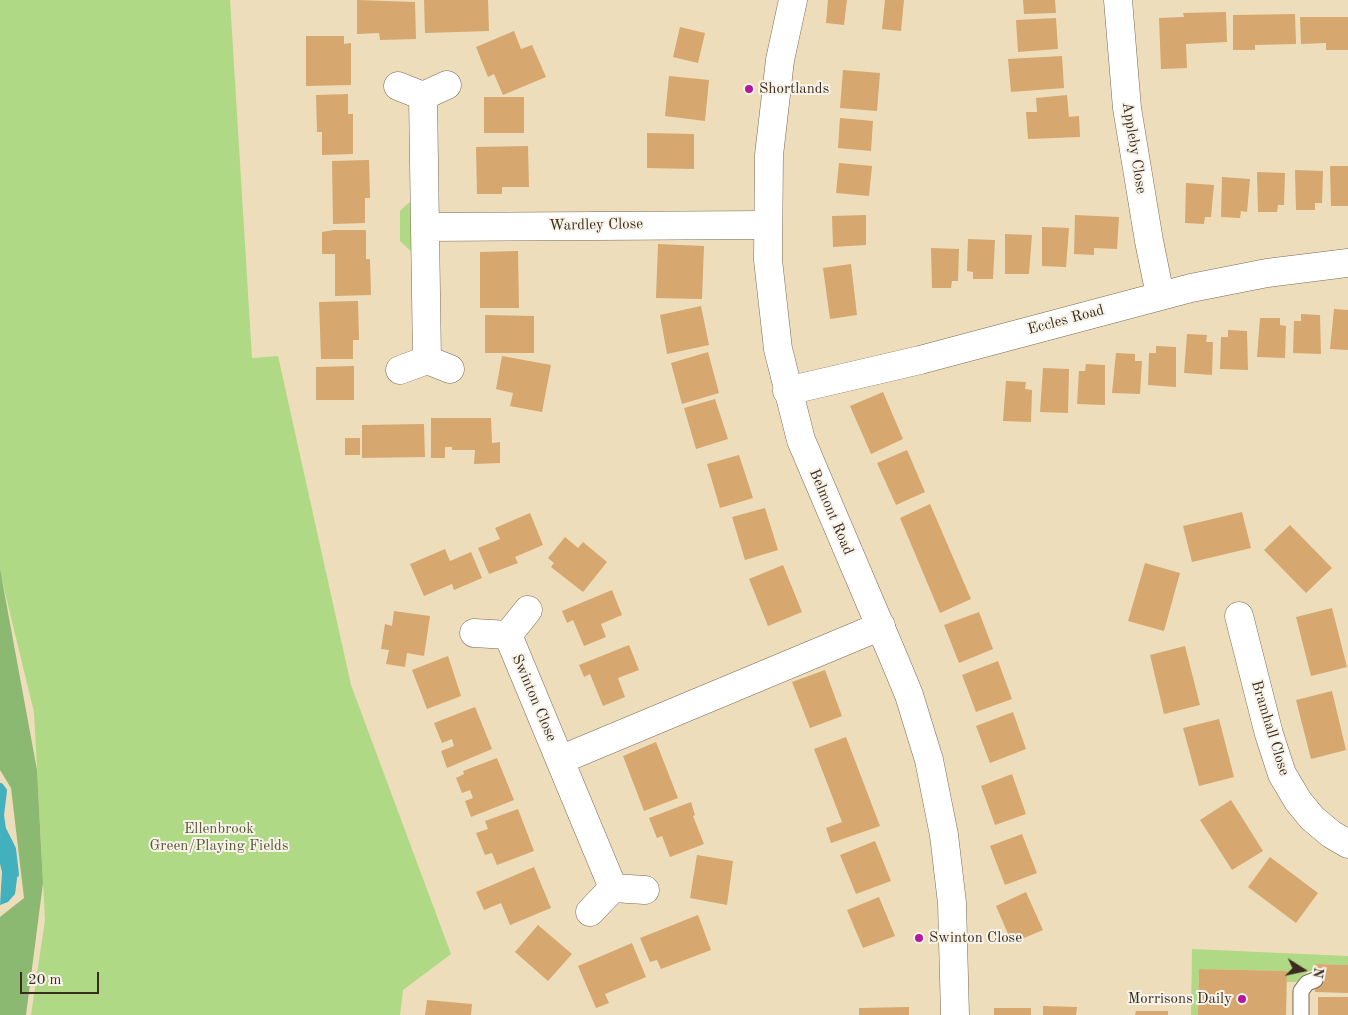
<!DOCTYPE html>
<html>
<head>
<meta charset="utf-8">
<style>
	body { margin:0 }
	#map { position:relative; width:1348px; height:1015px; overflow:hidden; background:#edb; font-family:"Old Standard TT",serif }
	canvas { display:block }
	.north { position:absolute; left:1278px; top:945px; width:50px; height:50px; -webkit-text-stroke:4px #f7f3e8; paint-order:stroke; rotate:100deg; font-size:14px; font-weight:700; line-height:20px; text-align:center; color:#3b2a1e }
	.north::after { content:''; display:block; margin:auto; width:18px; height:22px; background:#3b2a1e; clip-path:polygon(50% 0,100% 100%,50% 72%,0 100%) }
	.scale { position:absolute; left:20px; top:972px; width:79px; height:22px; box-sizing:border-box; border:2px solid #3b2a1e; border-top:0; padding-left:6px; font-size:15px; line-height:18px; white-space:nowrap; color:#3b2a1e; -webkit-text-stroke:4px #f7f3e8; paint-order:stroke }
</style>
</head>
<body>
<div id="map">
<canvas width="1348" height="1015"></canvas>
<div class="north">N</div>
<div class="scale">20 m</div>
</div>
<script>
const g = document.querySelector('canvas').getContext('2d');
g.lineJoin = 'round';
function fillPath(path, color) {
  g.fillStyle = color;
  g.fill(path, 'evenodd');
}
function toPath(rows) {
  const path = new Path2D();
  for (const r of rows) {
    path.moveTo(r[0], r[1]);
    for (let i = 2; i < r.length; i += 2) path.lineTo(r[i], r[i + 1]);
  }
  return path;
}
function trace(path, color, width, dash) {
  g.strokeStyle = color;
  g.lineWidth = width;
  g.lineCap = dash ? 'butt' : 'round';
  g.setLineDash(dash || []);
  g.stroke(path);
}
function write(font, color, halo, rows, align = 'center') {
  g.font = font + ' "Old Standard TT",serif';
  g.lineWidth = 4;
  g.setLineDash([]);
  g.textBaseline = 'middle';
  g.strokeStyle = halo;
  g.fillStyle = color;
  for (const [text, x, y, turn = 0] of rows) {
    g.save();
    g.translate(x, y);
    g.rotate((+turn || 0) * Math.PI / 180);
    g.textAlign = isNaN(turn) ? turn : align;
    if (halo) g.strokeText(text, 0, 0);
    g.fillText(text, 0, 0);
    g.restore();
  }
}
const green = toPath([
	[0,0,230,0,252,358,278,356,351,685,451,954,403,990,400,1015,31,1015,45,920,34,712,0,572],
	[414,198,415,255,400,241,400,211],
	[1192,949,1348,956,1348,965,1316,964,1316,969,1307,972,1297,982,1287,982,1286,971,1199,969,1198,1015,1191,1015]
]);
const forest = toPath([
	[0,569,37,770,43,883,26,1015,0,1015,0,917,24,898,11,788,0,770]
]);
const water = toPath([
	[0,834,9,847,17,879,15,894,8,902,0,905,2,872,0,864]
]);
const stream = toPath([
	[0,787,3,791,0,815,2,829,12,849,15,874]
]);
const building = toPath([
	[357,0,415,2,416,39,380,40,379,33,357,34],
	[424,0,488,0,489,31,425,33],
	[828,0,847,0,844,25,826,23],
	[885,0,904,0,901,31,882,29],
	[1023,0,1055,0,1056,13,1024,14],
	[1226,12,1227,42,1186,44,1187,68,1161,69,1159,18,1184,17,1183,13],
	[1295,14,1296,44,1255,45,1255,50,1233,50,1233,15],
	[1300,17,1348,17,1348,50,1326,50,1326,43,1301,44],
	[1056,18,1058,49,1018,52,1016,20],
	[680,27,705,33,698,63,673,57],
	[514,31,521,49,532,45,546,77,503,95,494,74,488,77,476,47],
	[306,36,344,36,344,44,351,43,351,85,306,86],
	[1062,56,1064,88,1011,92,1008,59],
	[843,70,880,73,877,111,840,108],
	[669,76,709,80,705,121,665,116],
	[348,94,348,114,353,114,353,154,322,155,322,132,317,132,316,95],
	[1067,95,1069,117,1079,116,1080,137,1028,139,1026,112,1037,112,1036,98],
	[484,97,524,97,524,133,484,133],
	[840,118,873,121,871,151,838,148],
	[647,133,694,134,694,169,647,168],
	[528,146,529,187,502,187,502,194,477,194,476,147],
	[369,160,370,198,365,198,365,223,333,224,332,161],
	[839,163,872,166,869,196,836,193],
	[1330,166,1348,166,1348,206,1331,206],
	[1295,170,1323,171,1322,203,1315,203,1315,210,1296,210],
	[1257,172,1285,173,1284,205,1278,205,1277,212,1258,212],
	[1222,177,1250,179,1247,212,1241,211,1240,218,1221,217],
	[1186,183,1214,185,1211,217,1205,217,1204,224,1185,223],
	[866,215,866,245,833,247,832,216],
	[1075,215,1119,217,1117,249,1094,248,1094,255,1074,254],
	[1042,227,1069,228,1066,267,1042,266],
	[334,230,366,230,366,259,370,259,371,295,335,296,335,254,322,254,322,232],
	[1005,234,1032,235,1029,274,1005,274],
	[968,239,995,240,993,279,973,279,973,272,967,271],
	[658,244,704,246,702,299,656,298],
	[931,248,959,249,958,281,952,281,951,288,932,288],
	[518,251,519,308,480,308,480,252],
	[851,264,857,315,830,319,823,268],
	[358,301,359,340,353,340,353,359,321,359,319,302],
	[701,306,709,345,667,354,660,315],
	[1334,309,1348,310,1348,350,1330,349],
	[1301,314,1320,315,1321,354,1293,353,1294,321,1301,321],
	[485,315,534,316,534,353,485,353],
	[1260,318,1280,318,1280,325,1286,326,1285,358,1257,357],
	[1228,330,1247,331,1248,370,1220,369,1221,337,1228,337],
	[1187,334,1207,335,1206,342,1213,342,1212,375,1184,373],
	[1156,346,1176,347,1176,387,1148,385,1149,353,1156,353],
	[708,352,719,393,682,404,671,363],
	[1116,353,1135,354,1135,361,1142,361,1140,394,1112,393],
	[502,356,551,365,542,412,510,406,513,393,496,389],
	[1086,364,1105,365,1105,405,1077,404,1079,371,1085,371],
	[354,366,354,400,316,400,316,367],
	[1043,368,1069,369,1068,413,1040,412],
	[1006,381,1026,382,1025,389,1032,390,1031,422,1003,421],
	[883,392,903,439,871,454,850,406],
	[715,399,728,439,696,449,684,408],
	[431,418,491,418,492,443,500,442,500,463,474,464,475,450,452,450,452,447,445,447,445,458,431,458],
	[424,424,425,457,362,458,362,425],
	[345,438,360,438,360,455,345,455],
	[907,450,925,492,896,505,877,463],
	[739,455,753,498,720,508,707,464],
	[930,504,971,599,940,613,900,518],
	[765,508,778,550,745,560,732,517],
	[1242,512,1251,548,1192,562,1183,526],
	[530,513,543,545,515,557,518,563,489,574,478,548,500,539,495,528],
	[1290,525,1332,568,1306,593,1264,550],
	[565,537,578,548,583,542,607,562,583,592,551,567,554,563,548,558],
	[445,549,450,561,471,552,482,578,454,590,452,584,424,596,410,564],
	[1145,563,1180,573,1164,631,1128,621],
	[783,565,802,612,768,626,749,579],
	[612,590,622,615,601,624,606,637,584,646,573,620,567,623,562,611],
	[1332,608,1347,667,1311,676,1296,617],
	[394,611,430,616,424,656,407,653,405,667,386,664,389,650,381,649,385,624,392,626],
	[979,612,993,649,959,663,944,625],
	[629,645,639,670,618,678,625,697,603,706,590,674,584,677,579,665],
	[1185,646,1200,705,1164,714,1150,655],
	[448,656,461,696,427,709,412,670],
	[998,661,1012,699,976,712,962,675],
	[825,670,842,716,810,728,792,682],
	[1332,691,1346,750,1311,759,1296,700],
	[475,707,492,749,447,768,441,751,454,746,452,739,442,743,434,723],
	[1013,712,1026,749,990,763,976,726],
	[1219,719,1234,777,1199,786,1183,728],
	[846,737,880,826,831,843,826,828,842,822,814,749],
	[656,742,678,798,644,811,623,756],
	[497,758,514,800,471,817,465,801,473,798,470,790,462,793,456,778,464,774,463,771],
	[1012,774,1026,814,995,825,981,786],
	[1231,800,1263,851,1232,870,1200,820],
	[691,802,695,815,693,816,704,844,670,857,662,836,657,838,649,818],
	[518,809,534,851,497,865,492,853,485,855,476,833,488,829,485,821],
	[1022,834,1037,873,1005,885,990,846],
	[875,841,891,881,856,894,840,855],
	[697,855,733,861,727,905,690,898],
	[1270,857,1318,893,1296,923,1248,887],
	[534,867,551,908,510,925,501,903,484,910,476,892],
	[1026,892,1043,930,1012,943,996,906],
	[879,897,895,936,863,948,847,910],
	[698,915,711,950,661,969,657,960,650,962,640,938],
	[538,925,572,954,548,981,515,952],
	[632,943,646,977,605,994,609,1003,596,1008,578,966],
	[1316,964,1348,965,1348,993,1315,992],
	[1199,969,1287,971,1286,1015,1198,1015],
	[1318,997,1348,997,1348,1015,1318,1015],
	[427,1000,472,1004,471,1015,425,1015],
	[1043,1006,1077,1007,1076,1015,1043,1015],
	[909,1007,909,1015,859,1015,859,1008],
	[994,1008,1031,1008,1031,1015,994,1015],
	[1136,1011,1168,1011,1168,1015,1135,1015]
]);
const service = toPath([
	[1301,1015,1301,991,1307,983,1315,980]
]);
const minor = toPath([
	[1118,0,1127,108,1149,241,1160,295],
	[398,86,423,96,447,85],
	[423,96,427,360],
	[425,227,767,225],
	[400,370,427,360,450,369],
	[787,391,920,360,1191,288,1267,273,1348,263],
	[1239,616,1269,734,1282,774,1298,801,1312,818,1331,834,1348,844],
	[474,633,508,635,528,610],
	[508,635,613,888],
	[560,760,881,626],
	[590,912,613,888,645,890]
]);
const tertiary = toPath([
	[793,0,780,60,769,155,768,260,778,349,801,440,895,661,909,695,929,760,944,835,952,903,955,1015]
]);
const markers = [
	[749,89,5,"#b5179e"],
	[919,938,5,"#b5179e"],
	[1242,999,5,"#b5179e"]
];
const poiNames = [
	["Shortlands",759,89],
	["Swinton Close",929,938],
	["Morrisons Daily",1232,999,"right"]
];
const streetNames = [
	["Appleby Close",1134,148,81],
	["Wardley Close",596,225,-1],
	["Eccles Road",1066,320,-15],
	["Belmont Road",831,512,67],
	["Swinton Close",534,698,67],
	["Bramhall Close",1270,728,73]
];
const parkNames = [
	["Ellenbrook",219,829],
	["Green/Playing Fields",219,846]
];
fillPath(green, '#afd985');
fillPath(forest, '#8bb972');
fillPath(water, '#42b1bd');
trace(stream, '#42b1bd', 8);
fillPath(building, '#d6a76e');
trace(service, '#7a6955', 17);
trace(minor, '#7a6955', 29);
trace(tertiary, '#7a6955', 29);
trace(service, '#fff', 15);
trace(minor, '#fff', 28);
trace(tertiary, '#fff', 28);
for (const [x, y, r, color] of markers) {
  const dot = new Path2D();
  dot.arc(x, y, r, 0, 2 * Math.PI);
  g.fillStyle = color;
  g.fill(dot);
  trace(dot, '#f7f3e8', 2);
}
write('15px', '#3b2a1e', '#f7f3e8', poiNames, 'left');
write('15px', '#3b2a1e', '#f7f3e8', streetNames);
write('15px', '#585638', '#f7f3e8', parkNames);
</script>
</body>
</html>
